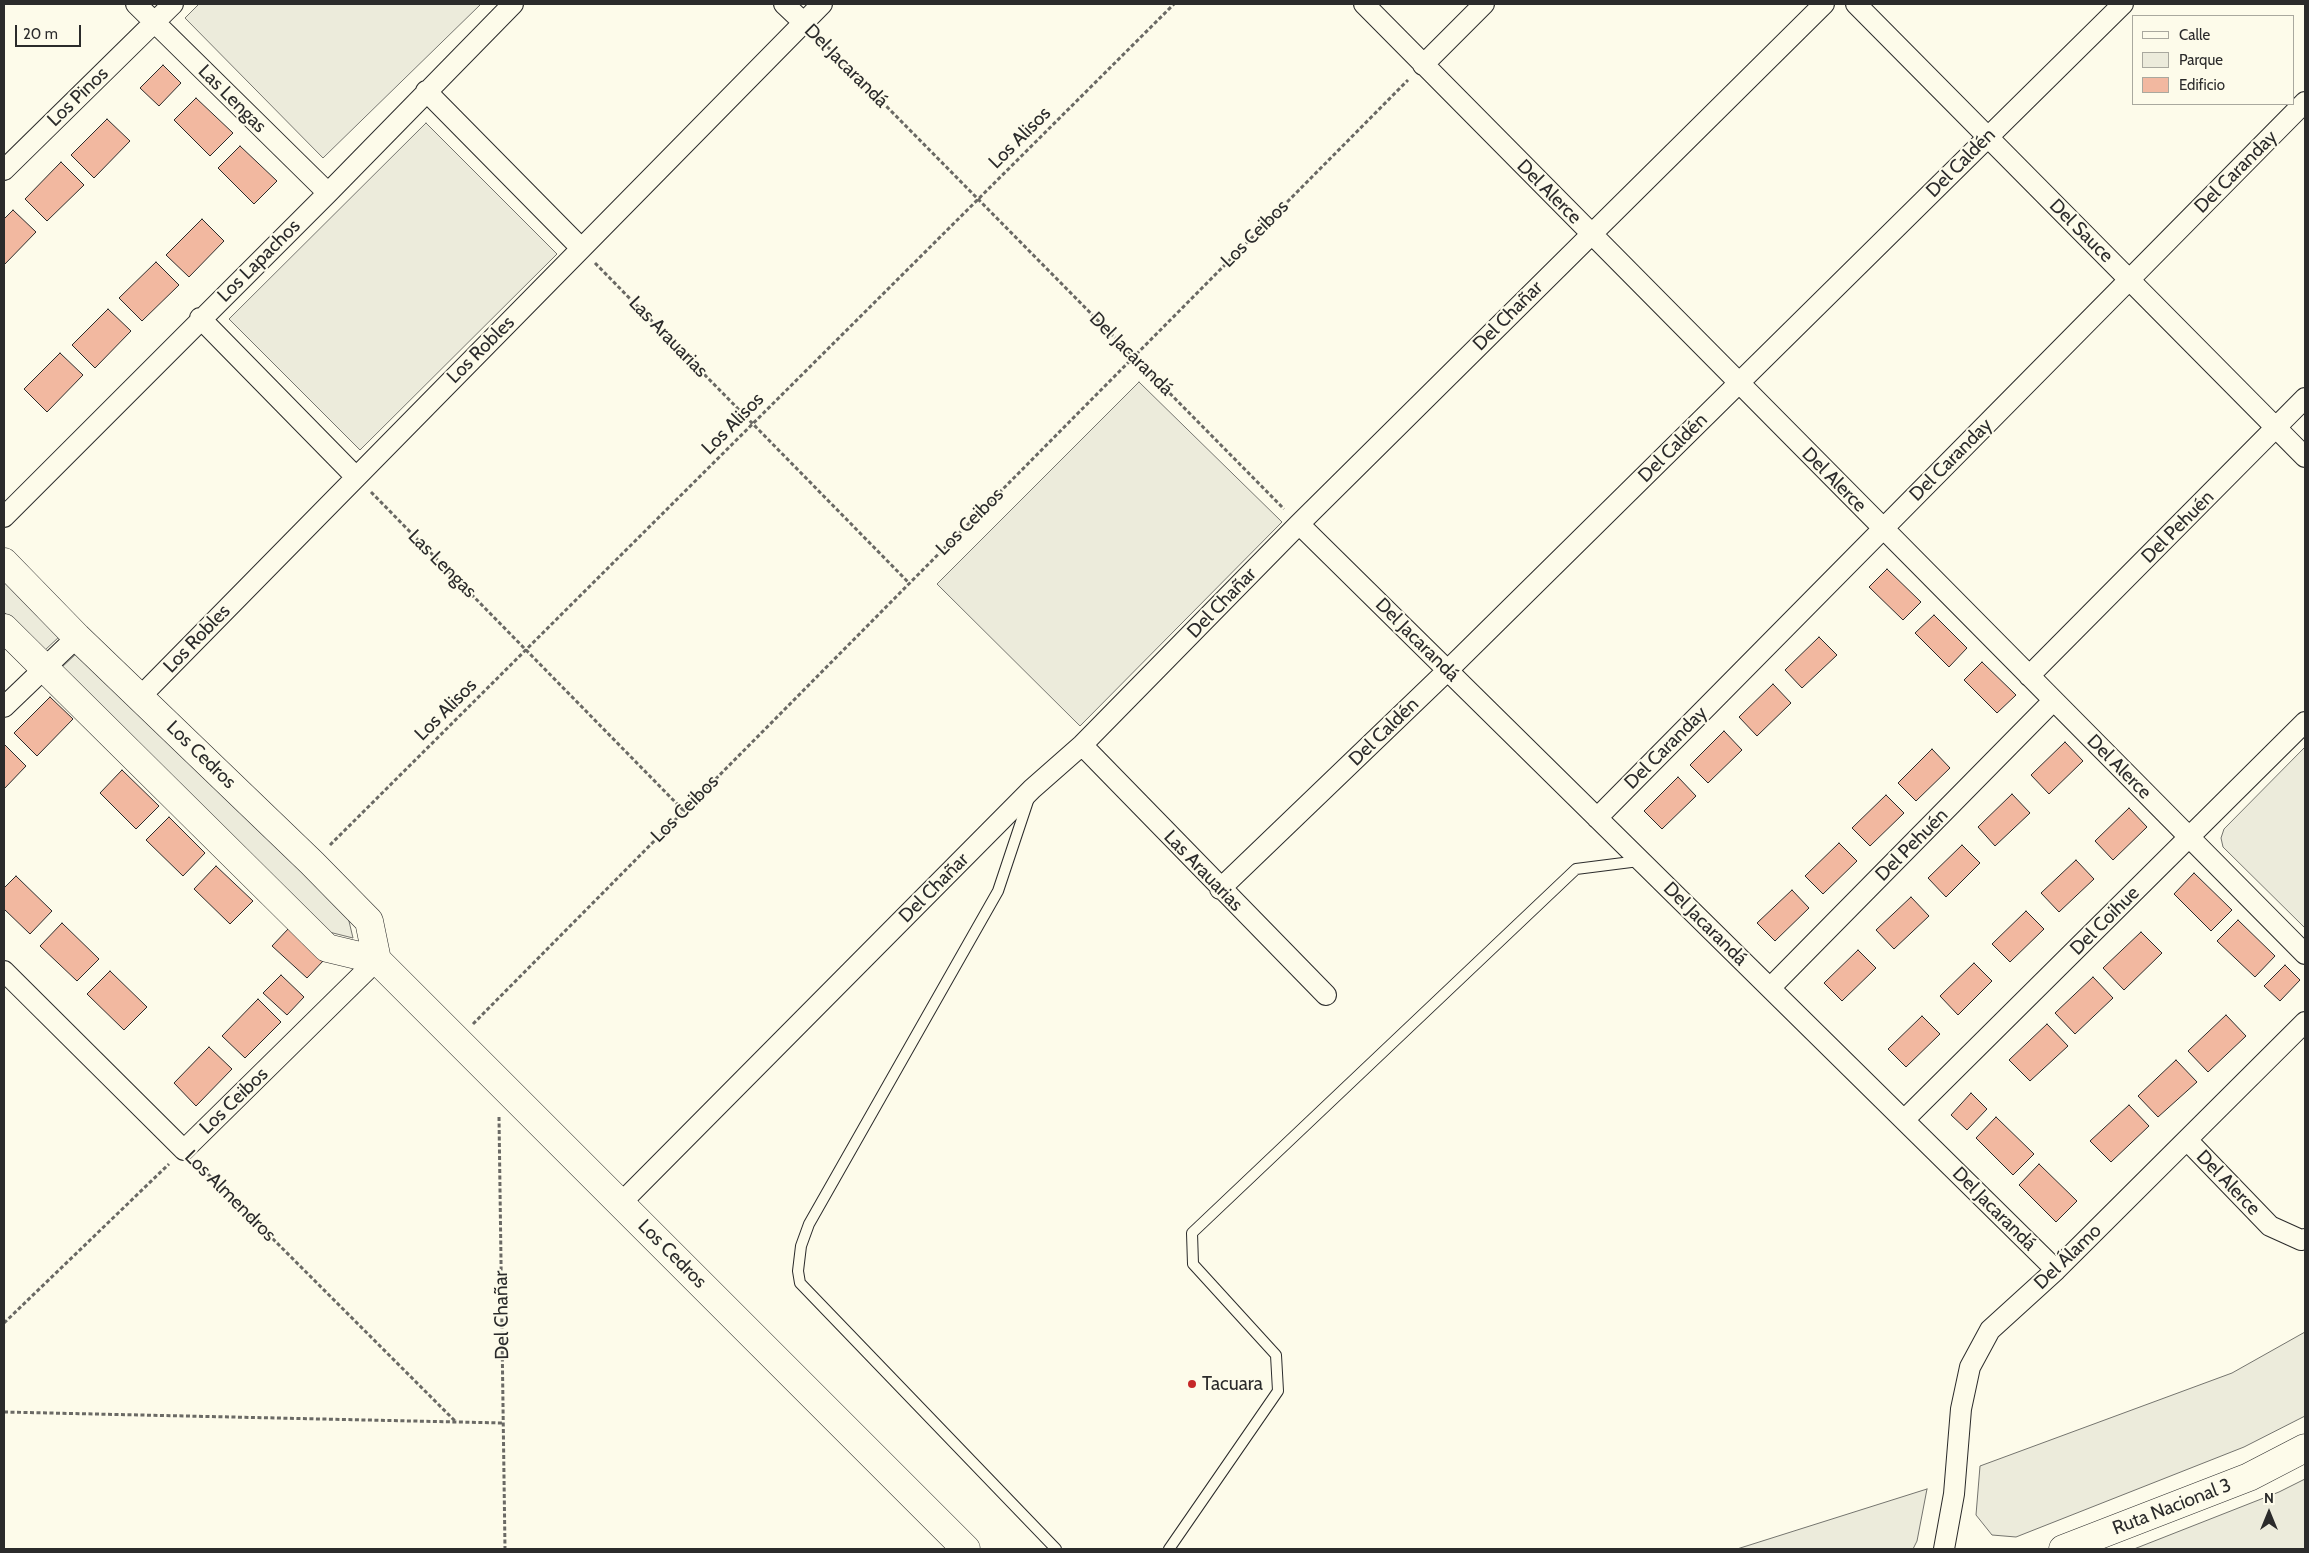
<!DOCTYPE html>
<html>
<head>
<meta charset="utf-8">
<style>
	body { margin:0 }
	#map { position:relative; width:2309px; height:1553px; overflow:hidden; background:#fdfbea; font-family:Cabin,sans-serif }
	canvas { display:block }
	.frame { position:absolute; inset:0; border:5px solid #2b2b2b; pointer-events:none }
	.legend { position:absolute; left:2132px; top:15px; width:162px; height:90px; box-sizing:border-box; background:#fdfbea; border:1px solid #a9a89e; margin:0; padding:6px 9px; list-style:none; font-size:15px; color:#2b2b2b }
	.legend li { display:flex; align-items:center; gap:10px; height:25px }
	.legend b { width:25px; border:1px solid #a9a89e }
	.north { position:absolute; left:2244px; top:1488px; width:50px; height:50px; -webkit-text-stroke:4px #fdfbea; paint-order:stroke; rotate:0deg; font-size:14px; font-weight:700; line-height:20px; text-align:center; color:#2b2b2b }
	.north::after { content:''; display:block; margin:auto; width:18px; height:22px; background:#2b2b2b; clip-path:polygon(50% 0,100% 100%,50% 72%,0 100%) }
	.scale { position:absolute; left:15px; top:25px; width:66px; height:22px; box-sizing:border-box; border:2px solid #2b2b2b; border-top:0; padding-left:6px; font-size:15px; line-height:18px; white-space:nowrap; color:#2b2b2b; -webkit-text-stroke:4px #fdfbea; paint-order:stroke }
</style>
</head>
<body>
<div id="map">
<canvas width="2309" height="1553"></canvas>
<div class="frame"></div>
<ul class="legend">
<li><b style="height:6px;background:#fdfbea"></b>Calle</li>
<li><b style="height:14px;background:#ecebdb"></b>Parque</li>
<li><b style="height:14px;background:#f2b8a0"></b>Edificio</li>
</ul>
<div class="north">N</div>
<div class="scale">20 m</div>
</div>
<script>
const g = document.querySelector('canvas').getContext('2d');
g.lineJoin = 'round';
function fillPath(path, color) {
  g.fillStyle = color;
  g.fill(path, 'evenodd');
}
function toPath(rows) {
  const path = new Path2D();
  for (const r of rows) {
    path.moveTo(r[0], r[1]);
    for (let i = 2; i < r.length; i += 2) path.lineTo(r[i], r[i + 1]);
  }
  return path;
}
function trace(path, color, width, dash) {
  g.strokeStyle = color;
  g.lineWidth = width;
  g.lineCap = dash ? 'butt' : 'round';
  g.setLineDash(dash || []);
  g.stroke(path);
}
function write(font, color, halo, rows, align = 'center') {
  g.font = font + ' Cabin,sans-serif';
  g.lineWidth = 4;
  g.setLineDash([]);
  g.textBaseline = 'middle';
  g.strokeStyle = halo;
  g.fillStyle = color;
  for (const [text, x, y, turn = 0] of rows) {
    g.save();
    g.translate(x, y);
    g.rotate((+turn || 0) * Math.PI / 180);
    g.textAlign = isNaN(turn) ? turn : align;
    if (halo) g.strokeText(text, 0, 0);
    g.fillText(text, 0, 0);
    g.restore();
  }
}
const green = toPath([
	[199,4,481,4,323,158,185,18,199,4],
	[426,123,557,254,360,450,229,319,426,123],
	[1139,382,1282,522,1080,726,937,584,1139,382],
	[4,580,60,636,44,651,4,612,4,580],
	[77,653,348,917,353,938,329,932,61,668,77,653],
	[2305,747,2305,928,2223,847,2221,838,2224,829,2305,747],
	[2305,1332,2305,1416,2244,1447,2016,1537,1992,1535,1976,1515,1980,1466,2232,1373,2305,1332],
	[2305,1479,2305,1549,2134,1549,2279,1492,2305,1479],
	[1927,1489,1917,1541,1913,1549,1737,1549,1927,1489]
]);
const building = toPath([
	[163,65,181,83,159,106,140,88,163,65],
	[196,98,233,133,210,156,174,120,196,98],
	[107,119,130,141,94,178,71,155,107,119],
	[240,146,277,181,254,204,218,168,240,146],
	[61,162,84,185,47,221,25,199,61,162],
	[13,210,36,232,4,265,4,219,13,210],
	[202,219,224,241,189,277,166,255,202,219],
	[156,262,179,285,142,321,119,298,156,262],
	[108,309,131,331,95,368,72,345,108,309],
	[60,353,83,375,47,412,24,389,60,353],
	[1887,569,1921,602,1903,620,1869,587,1887,569],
	[1934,615,1967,648,1949,667,1915,633,1934,615],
	[1819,637,1837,655,1802,688,1785,670,1819,637],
	[1982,662,2016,695,1997,713,1964,680,1982,662],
	[1773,684,1791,703,1757,736,1739,717,1773,684],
	[50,697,73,719,37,756,14,733,50,697],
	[1724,731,1742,750,1708,783,1690,765,1724,731],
	[2065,742,2083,761,2049,794,2031,775,2065,742],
	[4,744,26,766,4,789,4,744],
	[1932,749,1950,768,1916,801,1898,783,1932,749],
	[122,770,159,806,136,829,100,793,122,770],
	[1678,777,1696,796,1662,829,1644,811,1678,777],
	[2012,794,2030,813,1995,846,1978,827,2012,794],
	[1886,795,1904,813,1870,846,1852,828,1886,795],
	[2129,808,2147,827,2113,860,2095,841,2129,808],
	[169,817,205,853,183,876,146,840,169,817],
	[1839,843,1857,861,1823,894,1805,876,1839,843],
	[1962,845,1980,863,1946,897,1928,878,1962,845],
	[2076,860,2094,879,2059,912,2041,893,2076,860],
	[216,866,253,901,230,924,194,889,216,866],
	[2194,873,2232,910,2211,931,2174,894,2194,873],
	[16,876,52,911,30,934,4,909,4,888,16,876],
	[1792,890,1809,908,1775,941,1757,923,1792,890],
	[1911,897,1929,916,1894,949,1876,930,1911,897],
	[2026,911,2044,929,2010,962,1992,944,2026,911],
	[2238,920,2275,956,2255,977,2217,941,2238,920],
	[62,923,99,959,77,981,40,946,62,923],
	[289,928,324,960,307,978,272,946,289,928],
	[2141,932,2162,953,2124,990,2103,968,2141,932],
	[1858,950,1876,968,1842,1001,1824,983,1858,950],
	[1974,963,1992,981,1958,1015,1940,996,1974,963],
	[2285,965,2300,980,2280,1001,2264,986,2285,965],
	[110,971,147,1007,124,1030,87,994,110,971],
	[281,975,304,997,287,1015,263,993,281,975],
	[2093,977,2113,998,2075,1034,2055,1013,2093,977],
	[258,999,281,1022,245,1058,222,1036,258,999],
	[2226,1015,2246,1036,2208,1072,2188,1051,2226,1015],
	[1922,1016,1940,1034,1906,1067,1888,1049,1922,1016],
	[2047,1024,2068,1046,2030,1081,2009,1060,2047,1024],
	[209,1047,232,1069,196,1106,174,1083,209,1047],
	[2176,1060,2197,1082,2158,1117,2138,1096,2176,1060],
	[1971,1093,1987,1109,1967,1130,1951,1115,1971,1093],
	[2129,1105,2149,1126,2111,1162,2090,1141,2129,1105],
	[1996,1117,2034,1154,2013,1175,1976,1138,1996,1117],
	[2039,1164,2077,1201,2056,1222,2019,1185,2039,1164]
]);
const path = toPath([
	[818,37,1284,509],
	[595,263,909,583],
	[371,492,684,811],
	[330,845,1174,4],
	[473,1024,1408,80],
	[499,1117,505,1549],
	[199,1165,456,1422],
	[4,1323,169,1164],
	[4,1412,503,1423]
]);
const lane = toPath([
	[1029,798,998,891,809,1224,801,1246,798,1271,800,1283,1056,1549],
	[1169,1549,1278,1391,1276,1355,1193,1264,1192,1233,1576,869,1639,861]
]);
const street = toPath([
	[136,4,328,193],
	[784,4,803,22],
	[1364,4,2305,954],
	[1856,4,2305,457],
	[1423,65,1484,4],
	[426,91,581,248],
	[4,170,173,4],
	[200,318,356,477],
	[4,517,328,193,513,4],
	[1299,524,2056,1270],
	[2029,676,2305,398],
	[141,696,822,4],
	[4,707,77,637],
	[1082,745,1326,995],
	[1597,818,2305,102],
	[1220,889,1447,671,2123,4],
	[4,971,184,1150,377,960],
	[1770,988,2053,701],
	[1904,1120,2305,722],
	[2187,1140,2270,1226,2301,1240,2305,1239],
	[621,1203,1032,789,1082,745,1299,524,1824,4],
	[1944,1549,1954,1494,1961,1409,1970,1367,1990,1330,2056,1270,2305,1022]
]);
const secondary = toPath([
	[4,562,77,637,312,863,369,921,377,960],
	[4,628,327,948,377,960,966,1549]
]);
const highway = toPath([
	[2063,1549,2249,1477,2305,1448]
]);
const markers = [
	[1192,1384,5,"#c62828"]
];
const streetNames = [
	["Del Jacarandá",846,66,45],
	["Los Pinos",78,97,-44],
	["Las Lengas",232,99,45],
	["Los Alisos",1020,138,-45],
	["Del Caldén",1961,163,-45],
	["Del Caranday",2236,172,-45],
	["Del Alerce",1549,192,45],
	["Del Sauce",2081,231,45],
	["Los Ceibos",1255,234,-45],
	["Los Lapachos",259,261,-45],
	["Del Chañar",1508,316,-45],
	["Las Arauarias",668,337,46],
	["Los Robles",481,350,-45],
	["Del Jacarandá",1131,354,45],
	["Los Alisos",733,424,-45],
	["Del Caldén",1673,448,-45],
	["Del Caranday",1951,460,-45],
	["Del Alerce",1834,480,45],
	["Los Ceibos",970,522,-45],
	["Del Pehuén",2178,527,-45],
	["Las Lengas",442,564,45],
	["Del Chañar",1222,603,-46],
	["Los Robles",197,639,-46],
	["Del Jacarandá",1417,640,45],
	["Los Alisos",446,710,-45],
	["Del Caldén",1384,732,-44],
	["Del Caranday",1666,748,-45],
	["Los Cedros",201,755,44],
	["Del Alerce",2119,767,45],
	["Los Ceibos",685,809,-45],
	["Del Pehuén",1912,845,-45],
	["Las Arauarias",1203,871,46],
	["Del Chañar",934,888,-45],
	["Del Coihue",2105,921,-45],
	["Del Jacarandá",1705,924,45],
	["Los Ceibos",234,1101,-44],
	["Del Alerce",2228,1183,46],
	["Los Almendros",230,1196,45],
	["Del Jacarandá",1994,1209,45],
	["Los Cedros",672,1254,45],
	["Del Álamo",2068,1257,-44],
	["Del Chañar",502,1315,-91],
	["Ruta Nacional 3",2172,1507,-21]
];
const poiNames = [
	["Tacuara",1202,1384]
];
fillPath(green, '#ecebdb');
trace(green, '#74746e', 1);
fillPath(building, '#f2b8a0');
trace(building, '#2b2b2b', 1);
trace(lane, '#2b2b2b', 12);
trace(street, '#2b2b2b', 22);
trace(secondary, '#2b2b2b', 29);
trace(highway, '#2b2b2b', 29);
trace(path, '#6a6964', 3, [4, 2.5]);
trace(lane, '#fdfbea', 10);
trace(street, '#fdfbea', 20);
trace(secondary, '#fdfbea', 28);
trace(highway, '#fdfbea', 28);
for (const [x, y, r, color] of markers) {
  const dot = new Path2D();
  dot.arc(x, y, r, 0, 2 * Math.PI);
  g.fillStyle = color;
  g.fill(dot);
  trace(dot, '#fdfbea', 2);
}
write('19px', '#2b2b2b', '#fdfbea', streetNames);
write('19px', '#2b2b2b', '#fdfbea', poiNames, 'left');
</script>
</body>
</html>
